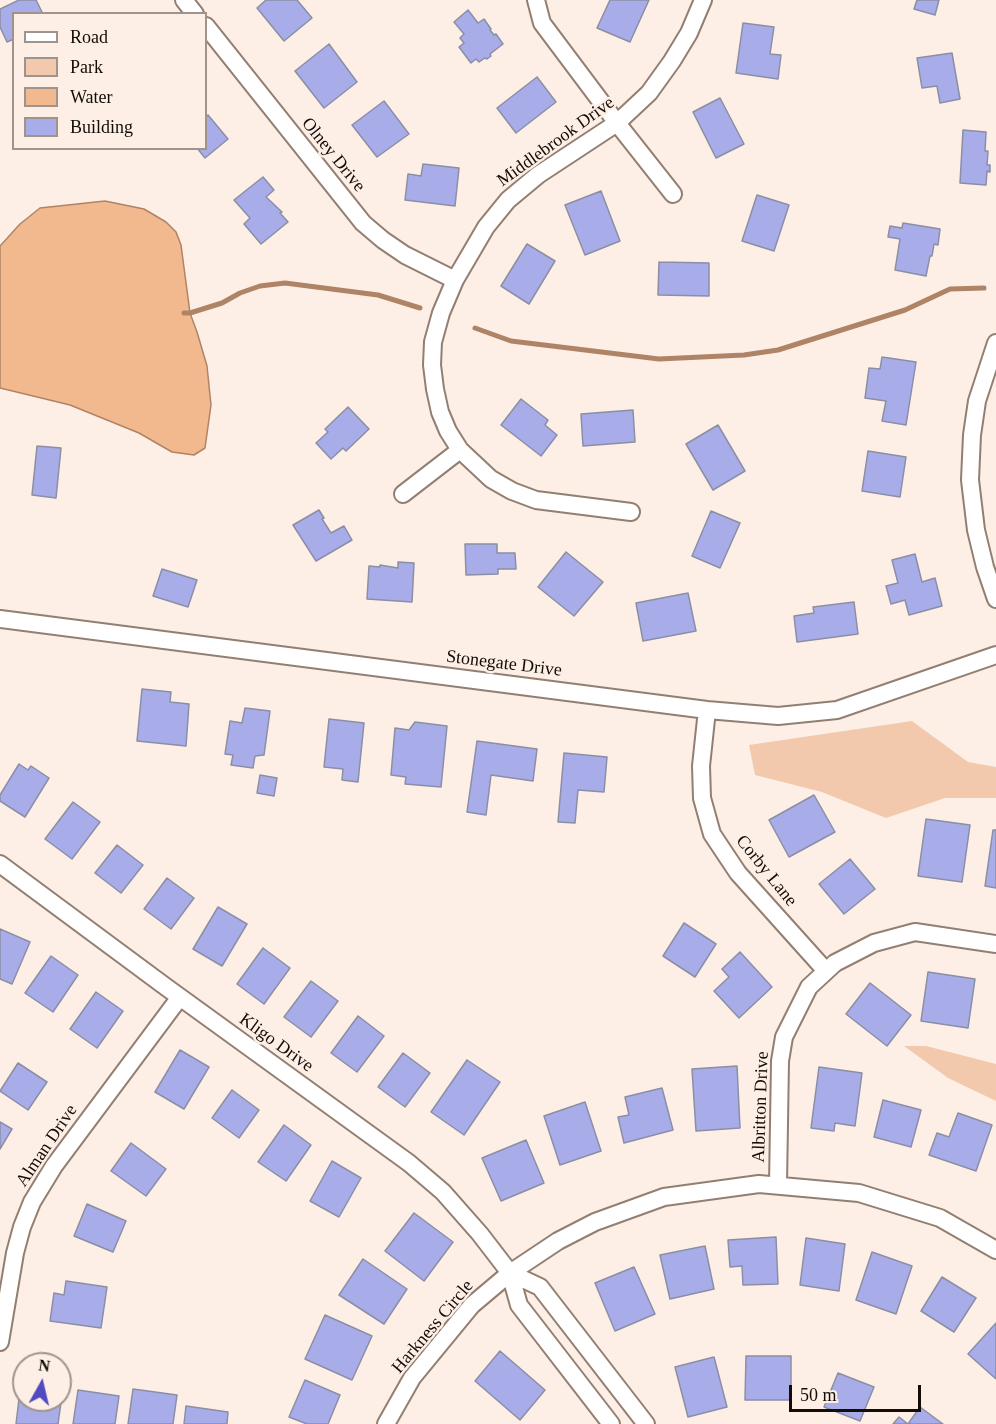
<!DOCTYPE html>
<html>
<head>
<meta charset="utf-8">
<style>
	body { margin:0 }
	#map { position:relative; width:996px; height:1424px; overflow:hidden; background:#fdefe6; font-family:Georgia,serif }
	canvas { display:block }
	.legend { position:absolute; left:12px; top:12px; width:195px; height:138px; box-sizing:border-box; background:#fdefe6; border:2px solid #9f948d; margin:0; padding:8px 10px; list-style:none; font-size:18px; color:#130c07 }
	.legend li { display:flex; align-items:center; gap:12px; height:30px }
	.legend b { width:30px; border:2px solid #9f948d }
	.north { position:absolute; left:12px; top:1352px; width:60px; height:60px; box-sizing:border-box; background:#fdefe6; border:2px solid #9f948d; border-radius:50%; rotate:8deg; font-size:16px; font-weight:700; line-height:24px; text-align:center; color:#130c07 }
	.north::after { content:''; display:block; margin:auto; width:21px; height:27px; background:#514ac1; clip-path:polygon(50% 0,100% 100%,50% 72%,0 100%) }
	.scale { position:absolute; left:789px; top:1385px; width:132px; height:27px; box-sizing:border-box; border:3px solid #130c07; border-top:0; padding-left:8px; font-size:18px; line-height:21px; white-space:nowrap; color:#130c07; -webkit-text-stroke:4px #fdefe6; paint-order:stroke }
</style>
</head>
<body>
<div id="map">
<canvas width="996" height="1424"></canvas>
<ul class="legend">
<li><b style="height:8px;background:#fff"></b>Road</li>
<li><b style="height:16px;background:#f2c9ac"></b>Park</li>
<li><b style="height:16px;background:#f2b88e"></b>Water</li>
<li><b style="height:16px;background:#a8adea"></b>Building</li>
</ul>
<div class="north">N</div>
<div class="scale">50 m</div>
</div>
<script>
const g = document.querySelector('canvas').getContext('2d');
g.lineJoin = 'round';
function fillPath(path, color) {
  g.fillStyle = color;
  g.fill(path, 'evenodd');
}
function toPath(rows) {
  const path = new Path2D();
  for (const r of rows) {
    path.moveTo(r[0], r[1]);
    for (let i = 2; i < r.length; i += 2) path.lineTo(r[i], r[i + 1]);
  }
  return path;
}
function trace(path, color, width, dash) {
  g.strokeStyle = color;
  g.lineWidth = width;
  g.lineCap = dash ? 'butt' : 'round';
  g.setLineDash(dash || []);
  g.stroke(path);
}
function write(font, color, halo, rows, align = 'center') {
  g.font = font + ' Georgia,serif';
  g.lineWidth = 5;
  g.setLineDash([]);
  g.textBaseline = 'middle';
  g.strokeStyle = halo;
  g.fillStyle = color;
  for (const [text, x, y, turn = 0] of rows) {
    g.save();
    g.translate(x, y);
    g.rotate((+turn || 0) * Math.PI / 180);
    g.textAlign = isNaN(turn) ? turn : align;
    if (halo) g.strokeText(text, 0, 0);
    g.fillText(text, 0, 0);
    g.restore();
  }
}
const green = toPath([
	[912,721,968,762,996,767,996,798,945,798,886,818,822,792,755,775,749,745],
	[904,1046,926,1046,996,1064,996,1101,948,1078]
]);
const water = toPath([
	[105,201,144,209,166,222,176,232,181,245,190,313,197,332,207,366,211,405,205,448,194,455,172,452,139,433,70,405,0,388,0,246,20,224,40,208,105,201]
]);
const stream = toPath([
	[184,313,190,313,222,303,240,293,260,286,285,283,378,295,420,308],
	[475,328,511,341,659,359,744,355,778,350,905,310,950,289,984,288]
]);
const building = toPath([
	[19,0,36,0,43,14,14,14,14,39,7,42,0,27,0,9,19,0],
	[266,0,297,0,312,18,284,41,257,8,266,0],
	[610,0,649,0,630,42,597,28,610,0],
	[917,0,939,0,935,15,914,9,917,0],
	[468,10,478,23,484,19,491,29,490,30,494,35,496,34,503,44,490,54,491,56,487,59,485,58,479,62,476,59,471,63,459,47,464,43,460,38,464,34,454,22,468,10],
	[743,23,774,27,770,54,781,55,778,79,736,73,743,23],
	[329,44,357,82,324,108,295,71,329,44],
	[952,53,960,99,940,103,937,86,922,88,917,58,952,53],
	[537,77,556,102,516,133,497,108,537,77],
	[720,98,744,144,716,158,693,112,720,98],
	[384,101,409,134,377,157,352,125,384,101],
	[208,115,228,139,205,158,197,148,206,148,206,117,208,115],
	[963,130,986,132,985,151,988,151,987,165,990,165,990,172,987,171,986,185,960,183,963,130],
	[423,164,459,168,455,206,405,200,408,174,421,176,423,164],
	[263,177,274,190,266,197,282,212,280,213,288,222,261,244,244,224,250,218,234,200,263,177],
	[601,191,620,241,585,255,565,205,601,191],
	[757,195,789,205,774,251,742,241,757,195],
	[903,223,940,229,938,245,934,244,932,256,930,256,926,276,895,270,900,239,888,237,890,226,902,228,903,223],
	[527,244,555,261,529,304,501,286,527,244],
	[659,262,709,263,709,296,658,295,659,262],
	[882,357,916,362,906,425,882,421,886,401,865,398,869,368,880,369,882,357],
	[521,399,548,420,545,425,557,435,541,456,501,425,521,399],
	[348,407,369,429,346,451,343,448,331,459,316,443,328,432,325,429,348,407],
	[633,410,635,442,583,446,581,414,633,410],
	[718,425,745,471,713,490,686,444,718,425],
	[37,446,61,448,56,498,32,495,37,446],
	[868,451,906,457,900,497,862,491,868,451],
	[319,510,324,518,322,519,331,533,344,526,352,540,316,561,293,525,319,510],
	[711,511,740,523,720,568,692,556,711,511],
	[465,544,497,544,497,553,515,553,516,569,498,569,498,574,466,575,465,544],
	[566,552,603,582,574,616,538,587,566,552],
	[915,554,922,582,935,578,942,606,909,615,905,600,891,604,886,586,898,583,892,560,915,554],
	[398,562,414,563,412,602,367,599,369,566,380,567,380,565,398,568,398,562],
	[162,569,197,580,188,607,153,596,162,569],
	[688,593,696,631,643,641,636,603,688,593],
	[854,602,858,634,797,642,794,616,814,613,813,607,854,602],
	[142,689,171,692,170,702,189,704,186,746,137,741,142,689],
	[245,708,270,711,264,755,255,756,253,768,231,765,233,755,225,754,230,721,242,723,245,708],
	[329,719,364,723,358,782,342,780,343,769,324,767,329,719],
	[415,722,447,726,441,787,405,784,406,777,391,775,395,728,409,730,415,722],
	[477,741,537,749,533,781,491,775,486,815,467,812,477,741],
	[564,753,607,757,604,792,578,790,575,823,558,822,564,753],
	[19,764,28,770,31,766,49,778,25,817,0,801,0,795,19,764],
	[260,775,277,778,274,796,257,793,260,775],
	[814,795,835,832,789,857,769,820,814,795],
	[73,802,100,822,72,859,45,839,73,802],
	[926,819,970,825,962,882,918,876,926,819],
	[993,830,996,830,996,888,985,886,993,830],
	[117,845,143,865,121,893,95,873,117,845],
	[850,859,875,889,844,914,819,884,850,859],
	[167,878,194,898,171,929,144,909,167,878],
	[218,907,247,924,222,966,193,949,218,907],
	[684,923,716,944,695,977,663,956,684,923],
	[0,929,30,942,12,984,0,979,0,929],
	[263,948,290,968,264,1004,237,984,263,948],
	[740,952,772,987,739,1018,714,991,729,977,722,969,740,952],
	[51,956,78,975,53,1012,25,993,51,956],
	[928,972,975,979,968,1028,921,1021,928,972],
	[311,981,338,1001,311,1037,284,1017,311,981],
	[870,983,911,1015,887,1046,846,1014,870,983],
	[96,992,123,1011,97,1048,70,1029,96,992],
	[358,1016,384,1036,357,1072,331,1053,358,1016],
	[180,1050,209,1067,184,1109,155,1092,180,1050],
	[403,1053,430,1073,405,1107,378,1087,403,1053],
	[467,1060,500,1082,464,1135,431,1112,467,1060],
	[18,1063,47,1082,28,1110,0,1091,18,1063],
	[737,1066,740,1128,696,1131,692,1069,737,1066],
	[819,1067,862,1073,855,1126,835,1123,834,1131,811,1128,819,1067],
	[662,1088,673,1130,624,1143,618,1117,629,1115,625,1097,662,1088],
	[232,1090,259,1110,239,1138,212,1118,232,1090],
	[883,1100,921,1110,911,1147,874,1137,883,1100],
	[585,1102,601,1151,560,1165,544,1116,585,1102],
	[958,1113,992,1125,976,1171,929,1155,937,1133,949,1137,958,1113],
	[0,1122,12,1129,0,1149,0,1122],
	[284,1125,311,1145,286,1181,258,1162,284,1125],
	[526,1140,544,1183,501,1201,482,1158,526,1140],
	[131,1143,166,1169,146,1196,111,1171,131,1143],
	[332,1161,361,1178,339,1217,310,1201,332,1161],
	[87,1204,126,1221,113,1252,74,1236,87,1204],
	[414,1213,453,1242,424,1281,385,1251,414,1213],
	[776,1237,778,1284,743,1285,742,1266,730,1267,728,1240,776,1237],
	[806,1238,845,1244,839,1291,800,1285,806,1238],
	[705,1246,714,1289,670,1299,660,1255,705,1246],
	[872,1252,912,1266,896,1314,856,1300,872,1252],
	[363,1259,407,1289,384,1324,339,1295,363,1259],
	[634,1267,655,1314,615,1331,595,1283,634,1267],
	[942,1277,976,1298,954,1332,921,1311,942,1277],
	[66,1281,107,1287,101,1328,50,1321,54,1293,64,1295,66,1281],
	[325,1315,372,1336,352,1380,305,1359,325,1315],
	[996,1323,996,1379,968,1354,996,1323],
	[500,1351,545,1390,520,1420,475,1381,500,1351],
	[746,1356,791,1356,791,1400,745,1400,746,1356],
	[714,1357,727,1407,688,1417,675,1367,714,1357],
	[838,1373,874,1387,860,1421,824,1407,838,1373],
	[305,1380,340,1395,328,1424,307,1424,289,1417,305,1380],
	[21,1382,24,1383,24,1400,60,1400,60,1388,63,1388,58,1424,16,1424,21,1382],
	[133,1389,177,1395,173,1424,128,1424,133,1389],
	[78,1390,119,1396,115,1424,73,1424,78,1390],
	[186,1406,228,1412,227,1424,184,1424,186,1406],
	[920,1407,943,1424,893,1424,899,1417,908,1424,920,1407]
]);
const minor = toPath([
	[184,0,195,14],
	[536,0,542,23,617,123,673,194],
	[206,26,363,223,383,240,405,255,455,280],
	[996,343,977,401,972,435,970,480,976,530,985,567,996,599],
	[403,494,460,450],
	[631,512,536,500,512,491,491,479,460,450,448,431,440,412,435,389,432,365,433,342,441,313,455,280,486,227,508,200,538,175,617,123,649,93,672,61,689,33,703,0],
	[0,619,707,710,778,716,837,710,996,655],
	[707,710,701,766,702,798,712,834,738,873,826,971],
	[0,864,166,987,409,1163,443,1192,480,1234,510,1273,519,1305,611,1424],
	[778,1185,780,1061,784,1037,809,987,835,963,874,943,915,932,996,944],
	[510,1273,540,1287,646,1424],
	[0,1342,15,1253,22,1227,32,1202,54,1166,180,997],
	[386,1424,412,1378,472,1305,510,1273,558,1241,595,1222,664,1197,759,1184,859,1193,940,1218,996,1250]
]);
const streetNames = [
	["Middlebrook Drive",556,142,-36],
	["Olney Drive",333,155,51],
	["Stonegate Drive",504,664,7],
	["Corby Lane",766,871,51],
	["Kligo Drive",276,1043,36],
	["Albritton Drive",761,1107,-88],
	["Alman Drive",47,1146,-56],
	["Harkness Circle",433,1327,-50]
];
fillPath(green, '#f2c9ac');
fillPath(water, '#f2b88e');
trace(water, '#af8466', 1.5);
trace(stream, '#af8466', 5);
fillPath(building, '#a8adea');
trace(building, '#8b8ea4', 1.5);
trace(minor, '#937f71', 20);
trace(minor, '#fff', 16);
write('18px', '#130c07', '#fdefe6', streetNames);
</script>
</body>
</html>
